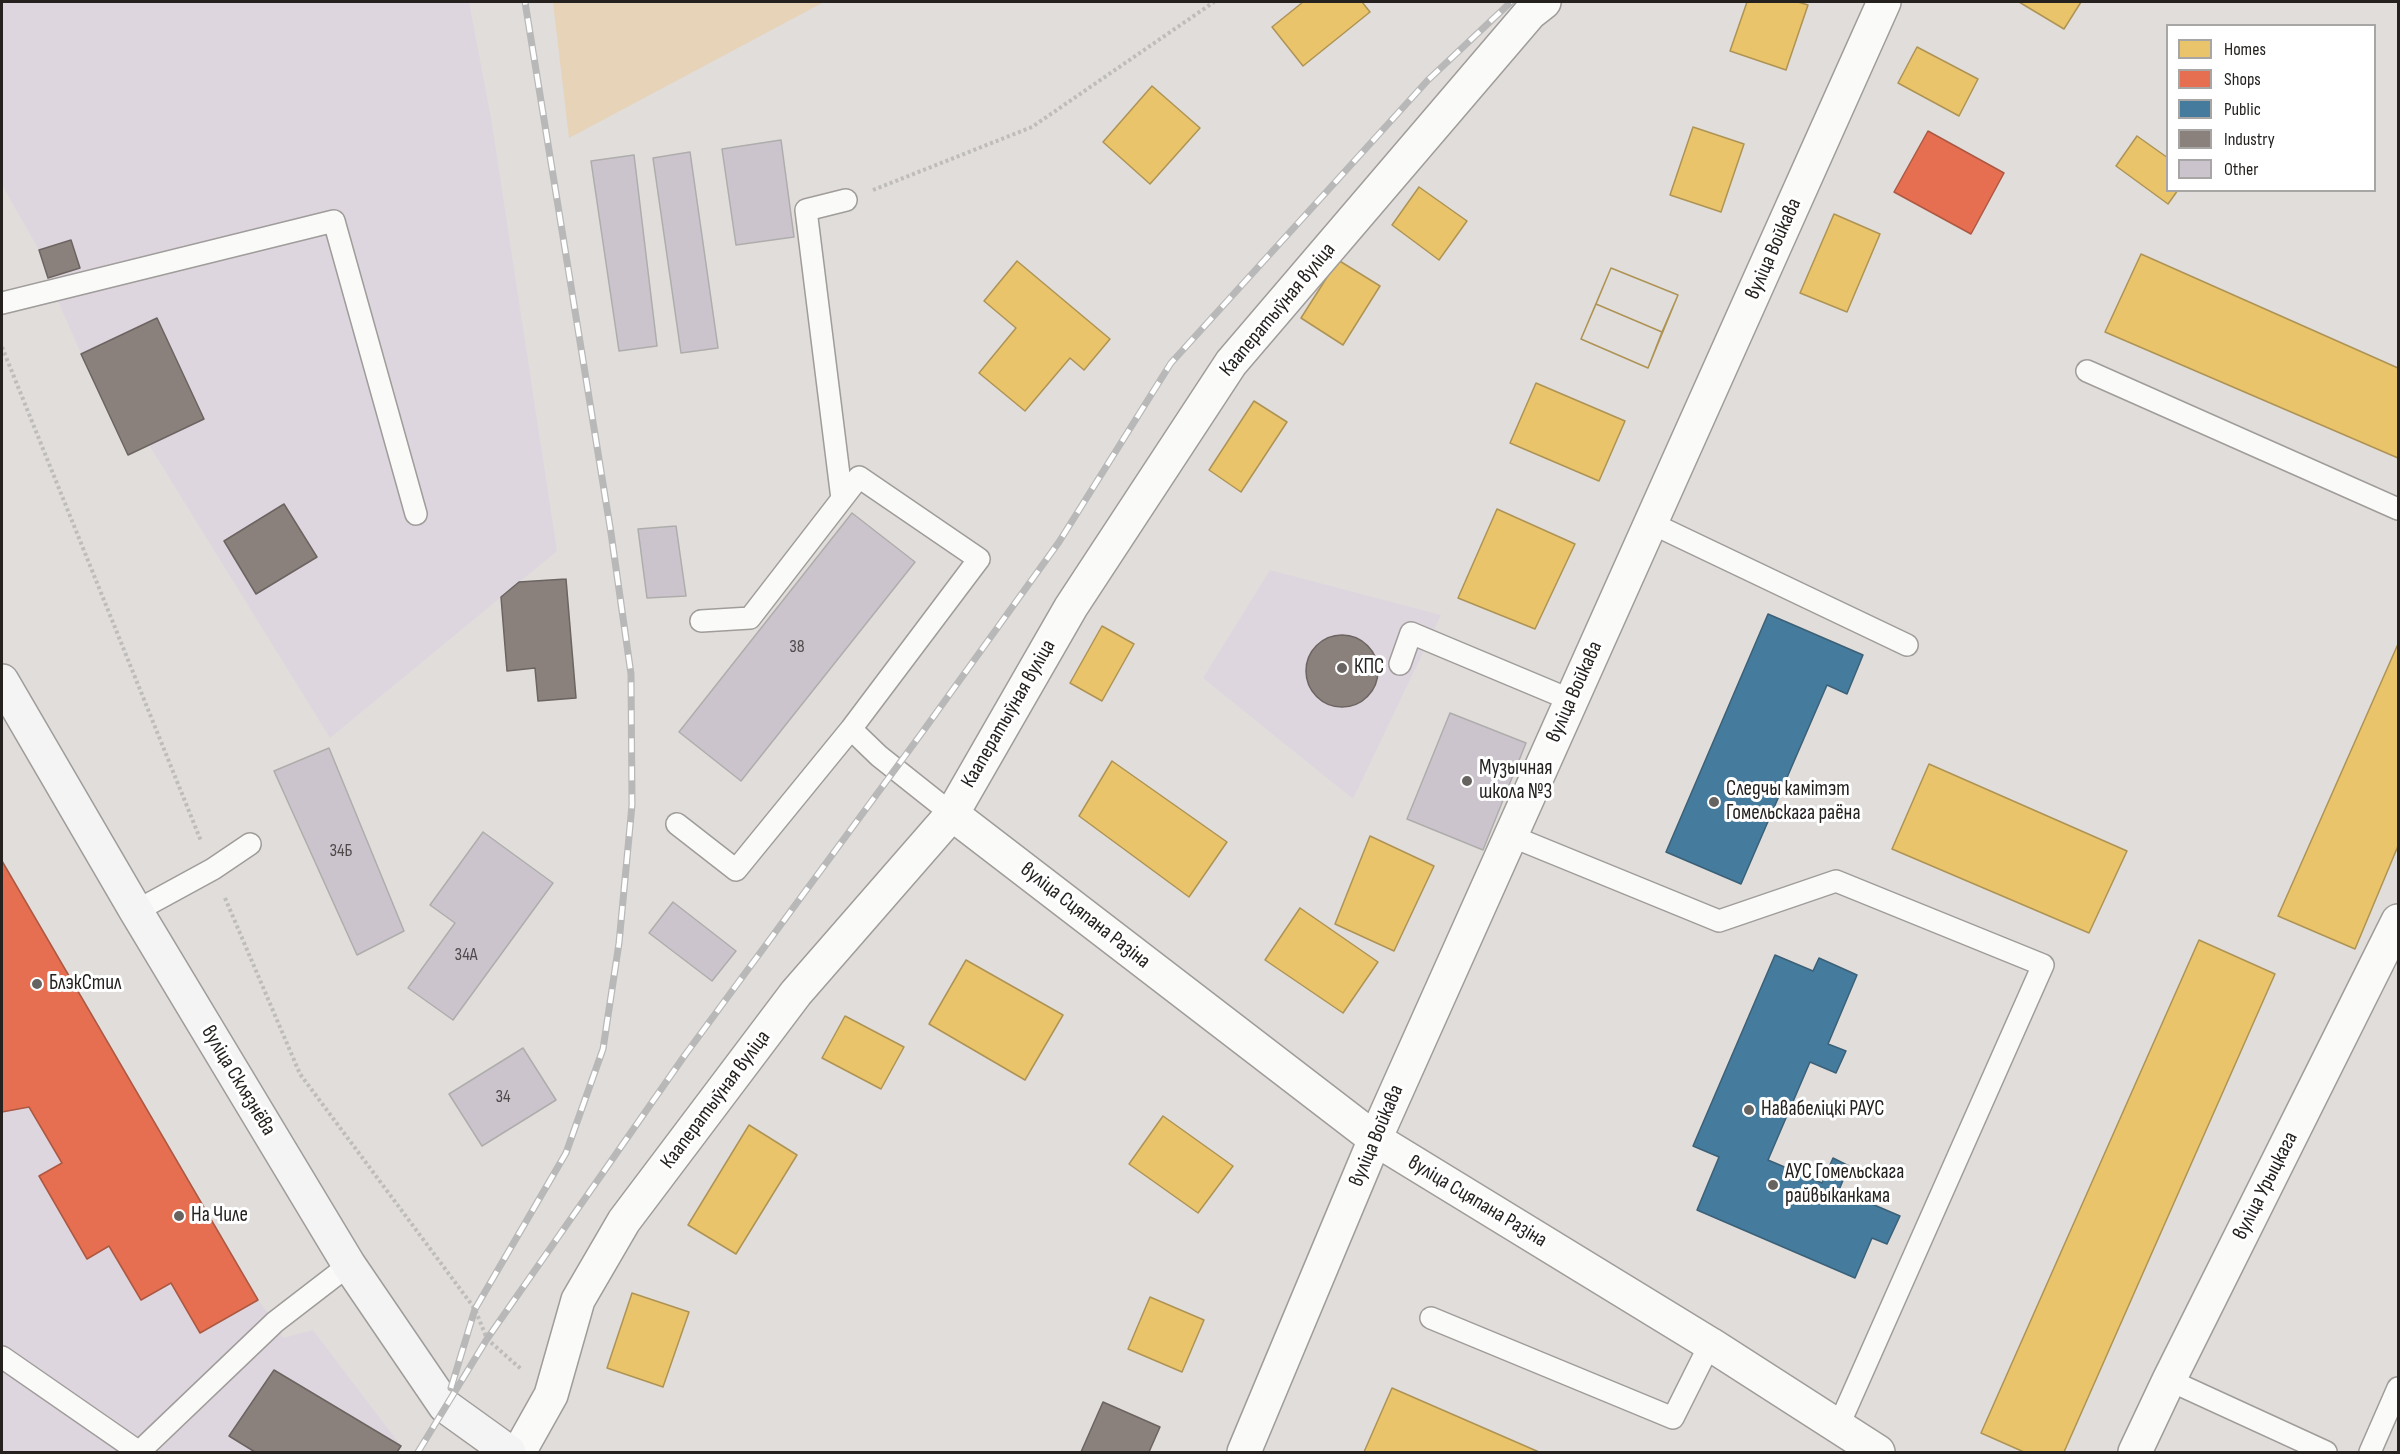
<!DOCTYPE html>
<html>
<head>
<meta charset="utf-8">
<style>
	body { margin:0 }
	#map { position:relative; width:2400px; height:1454px; overflow:hidden; background:#e0ddda; font-family:"Sofia Sans Condensed",sans-serif }
	canvas { display:block }
	.frame { position:absolute; inset:0; border:3px solid #24211f; pointer-events:none }
	.legend { position:absolute; left:2166px; top:24px; width:210px; height:168px; box-sizing:border-box; background:#fff; border:2px solid #a7a6a5; margin:0; padding:8px 10px; list-style:none; font-size:18px; color:#24211f }
	.legend li { display:flex; align-items:center; gap:12px; height:30px }
	.legend b { width:30px; border:2px solid #a7a6a5 }
</style>
</head>
<body>
<div id="map">
<canvas width="2400" height="1454"></canvas>
<div class="frame"></div>
<ul class="legend">
<li><b style="height:16px;background:#e9c46a"></b>Homes</li>
<li><b style="height:16px;background:#e76f51"></b>Shops</li>
<li><b style="height:16px;background:#457b9d"></b>Public</li>
<li><b style="height:16px;background:#8a817c"></b>Industry</li>
<li><b style="height:16px;background:#ccc4cd"></b>Other</li>
</ul>
</div>
<script>
const g = document.querySelector('canvas').getContext('2d');
g.lineJoin = 'round';
function fillPath(path, color) {
  g.fillStyle = color;
  g.fill(path, 'evenodd');
}
function toPath(rows) {
  const path = new Path2D();
  for (const r of rows) {
    if (r.length === 3) {
      path.moveTo(r[0] + r[2], r[1]);
      path.arc(r[0], r[1], r[2], 0, 2 * Math.PI);
      continue;
    }
    path.moveTo(r[0], r[1]);
    for (let i = 2; i < r.length; i += 2) path.lineTo(r[i], r[i + 1]);
  }
  return path;
}
function trace(path, color, width, dash) {
  g.strokeStyle = color;
  g.lineWidth = width;
  g.lineCap = dash ? 'butt' : 'round';
  g.setLineDash(dash || []);
  g.stroke(path);
}
function write(font, color, halo, rows, align = 'center') {
  g.font = font + ' "Sofia Sans Condensed",sans-serif';
  g.lineWidth = 6;
  g.setLineDash([]);
  g.textBaseline = 'middle';
  g.strokeStyle = halo;
  g.fillStyle = color;
  for (const [text, x, y, turn = 0] of rows) {
    g.save();
    g.translate(x, y);
    g.rotate((+turn || 0) * Math.PI / 180);
    g.textAlign = isNaN(turn) ? turn : align;
    if (halo) g.strokeText(text, 0, 0);
    g.fillText(text, 0, 0);
    g.restore();
  }
}
const industrial = toPath([
	[2,2,469,2,491,118,557,551,330,738,149,445,128,455,81,354,48,278,39,250,2,185],
	[1270,570,1441,615,1353,799,1203,678],
	[2,861,258,1300,275,1322,283,1338,313,1330,401,1446,397,1452,2,1452]
]);
const green = toPath([
	[553,2,824,2,569,138]
]);
const homes = toPath([
	[1303,2,1362,2,1370,12,1303,66,1272,27,1303,2],
	[1747,2,1798,2,1808,5,1786,70,1730,51,1747,2],
	[2019,2,2081,2,2064,29,2019,2],
	[1917,47,1978,79,1959,116,1898,83,1917,47],
	[1152,86,1200,128,1150,184,1103,142,1152,86],
	[1693,127,1744,144,1721,212,1670,195,1693,127],
	[2137,136,2168,158,2168,190,2178,190,2168,204,2116,166,2137,136],
	[1419,187,1467,221,1439,260,1392,225,1419,187],
	[1834,214,1880,234,1847,312,1800,293,1834,214],
	[2141,254,2398,368,2398,458,2105,332,2141,254],
	[1338,260,1380,286,1343,345,1301,318,1338,260],
	[1017,261,1110,339,1084,370,1070,358,1025,411,979,373,1016,328,984,301,1017,261],
	[1611,268,1678,295,1662,332,1596,304,1611,268],
	[1611,268,1678,295,1648,368,1581,339,1611,268],
	[1596,304,1662,332,1648,368,1581,339,1596,304],
	[1536,383,1625,421,1599,481,1510,443,1536,383],
	[1254,401,1287,422,1241,492,1209,470,1254,401],
	[1497,509,1575,544,1535,629,1458,598,1497,509],
	[1102,626,1134,644,1102,701,1070,683,1102,626],
	[2398,644,2398,846,2355,949,2278,916,2398,644],
	[1112,761,1227,842,1189,897,1079,816,1112,761],
	[1929,764,2127,851,2089,933,1892,849,1929,764],
	[1370,836,1434,866,1394,951,1335,924,1370,836],
	[1300,908,1378,962,1343,1013,1265,960,1300,908],
	[2199,940,2275,974,2064,1452,2024,1452,1981,1433,2199,940],
	[966,960,1063,1015,1025,1080,929,1024,966,960],
	[845,1016,904,1047,881,1089,822,1058,845,1016],
	[1163,1116,1233,1166,1198,1213,1129,1164,1163,1116],
	[749,1125,797,1155,736,1254,688,1225,749,1125],
	[632,1293,689,1312,663,1387,607,1368,632,1293],
	[1150,1297,1204,1320,1182,1372,1128,1349,1150,1297],
	[1392,1388,1539,1452,1364,1452,1392,1388]
]);
const shops = toPath([
	[1928,131,2004,173,1971,234,1894,192,1928,131],
	[2,861,258,1300,200,1333,171,1283,141,1300,109,1246,87,1259,39,1176,62,1163,29,1107,2,1112,2,861]
]);
const public = toPath([
	[1768,614,1863,655,1847,694,1827,685,1741,884,1666,852,1768,614],
	[1775,955,1813,971,1819,958,1857,975,1828,1044,1846,1051,1836,1073,1810,1062,1768,1160,1822,1183,1833,1158,1849,1166,1839,1190,1900,1216,1887,1244,1872,1238,1855,1278,1697,1210,1719,1157,1693,1146,1775,955]
]);
const industry = toPath([
	[71,240,80,268,48,278,39,250,71,240],
	[157,318,204,419,128,455,81,354,157,318],
	[284,504,317,557,256,594,224,541,284,504],
	[566,579,576,698,538,701,535,668,507,671,501,597,519,582,566,579],
	[1342,671,36],
	[274,1370,401,1446,397,1452,255,1452,229,1436,274,1370],
	[1103,1402,1160,1427,1149,1452,1081,1452,1103,1402]
]);
const building = toPath([
	[781,140,794,237,736,245,722,149,781,140],
	[690,152,718,348,681,353,653,158,690,152],
	[634,155,657,346,619,351,591,161,634,155],
	[852,513,915,562,741,781,679,732,852,513],
	[676,526,686,596,647,598,638,529,676,526],
	[1450,713,1526,743,1483,850,1407,819,1450,713],
	[329,748,404,931,357,955,274,771,329,748],
	[483,832,553,883,453,1020,408,988,455,923,430,905,483,832],
	[673,902,736,951,712,981,649,933,673,902],
	[523,1048,556,1100,482,1146,449,1094,523,1048]
]);
const path = toPath([
	[873,190,1032,127,1214,2],
	[2,347,201,841],
	[225,898,300,1074,475,1309,487,1339,521,1369]
]);
const service = toPath([
	[2,303,334,221,416,514],
	[2087,371,2398,509],
	[842,499,806,210,846,200],
	[1651,523,1907,645],
	[701,621,750,618,859,477,979,559,851,729],
	[1400,664,1411,633,1571,700],
	[677,824,736,870,851,729,879,756,952,814],
	[1511,836,1719,921,1836,881,2043,965,1838,1427],
	[136,911,213,869,250,844],
	[1431,1318,1673,1418,1710,1344],
	[2,1357,139,1452,275,1322,349,1265],
	[2169,1380,2326,1452],
	[2370,1452,2398,1388]
]);
const minor = toPath([
	[952,814,1375,1139,1710,1344,1878,1452],
	[519,1452,551,1395,578,1300,624,1221,796,993,952,814,1071,607,1231,363,1530,13,1544,2],
	[1244,1452,1375,1139,1884,2],
	[2135,1452,2169,1380,2398,921]
]);
const secondary = toPath([
	[2,681,136,911,349,1265,445,1406,509,1452]
]);
const rail = toPath([
	[451,1388,475,1309,566,1153,603,1049,619,943,632,805,631,674,611,533,525,2],
	[418,1452,487,1339,685,1055,921,734,1059,542,1171,363,1428,80,1511,2]
]);
const markers = [
	[1342,668,6,"#666360"],
	[1467,781,6,"#666360"],
	[1714,802,6,"#666360"],
	[37,984,6,"#666360"],
	[1749,1110,6,"#666360"],
	[1773,1185,6,"#666360"],
	[179,1216,6,"#666360"]
];
const numberNames = [
	["38",797,647],
	["34Б",341,851],
	["34А",466,955],
	["34",503,1097]
];
const streetNames = [
	["вуліца Войкава",1774,249,-66],
	["Кааператыўная вуліца",1278,310,-50],
	["вуліца Войкава",1575,692,-66],
	["Кааператыўная вуліца",1009,714,-60],
	["вуліца Сцяпана Разіна",1085,916,38],
	["вуліца Склязнёва",238,1081,59],
	["Кааператыўная вуліца",716,1100,-53],
	["вуліца Войкава",1377,1136,-67],
	["вуліца Урыцкага",2266,1186,-63],
	["вуліца Сцяпана Разіна",1477,1202,31]
];
const poiNames = [
	["КПС",1354,668],
	["Музычная",1479,769],
	["школа №3",1479,793],
	["Следчы камітэт",1726,790],
	["Гомельскага раёна",1726,814],
	["БлэкСтил",49,984],
	["Навабеліцкі РАУС",1761,1110],
	["АУС Гомельскага",1785,1173],
	["райвыканкама",1785,1197],
	["На Чиле",191,1216]
];
fillPath(industrial, '#ded6df');
fillPath(green, '#e7d3b7');
fillPath(homes, '#e9c46a');
trace(homes, '#ae9354', 1.5);
fillPath(shops, '#e76f51');
trace(shops, '#ac5842', 1.5);
fillPath(public, '#457b9d');
trace(public, '#3b6077', 1.5);
fillPath(industry, '#8a817c');
trace(industry, '#6b6460', 1.5);
fillPath(building, '#ccc4cd');
trace(building, '#aeadac', 1.5);
trace(service, '#9f9c9a', 24);
trace(minor, '#9f9c9a', 36);
trace(secondary, '#9f9c9a', 36);
trace(path, '#bebdbb', 4, [3, 3]);
trace(service, '#fafaf9', 21);
trace(minor, '#fafaf9', 33);
trace(secondary, '#f4f4f5', 33);
trace(rail, '#b9b8b8', 7);
trace(rail, '#fff', 4.5, [14]);
for (const [x, y, r, color] of markers) {
  const dot = new Path2D();
  dot.arc(x, y, r, 0, 2 * Math.PI);
  g.fillStyle = color;
  g.fill(dot);
  trace(dot, '#fff', 2);
}
write('18px', '#4e4a4a', null, numberNames);
write('21px', '#24211f', '#fff', streetNames);
write('21px', '#24211f', '#fff', poiNames, 'left');
</script>
</body>
</html>
